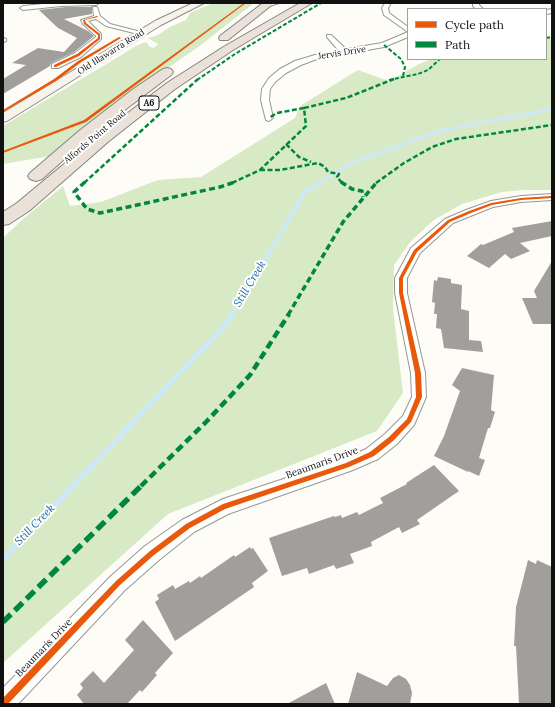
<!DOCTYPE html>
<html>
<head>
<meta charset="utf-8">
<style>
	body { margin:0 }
	#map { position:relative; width:555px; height:707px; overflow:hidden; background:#fdfcf7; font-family:Lora,serif }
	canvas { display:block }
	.frame { position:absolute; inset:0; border:4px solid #111; pointer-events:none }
	.legend { position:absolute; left:407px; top:8px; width:140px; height:52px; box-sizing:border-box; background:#fff; border:1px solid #a0a0a0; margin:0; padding:5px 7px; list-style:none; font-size:12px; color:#111 }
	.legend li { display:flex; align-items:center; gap:8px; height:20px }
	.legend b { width:20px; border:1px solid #a0a0a0 }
</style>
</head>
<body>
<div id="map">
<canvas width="555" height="707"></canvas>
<div class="frame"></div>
<ul class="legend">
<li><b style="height:5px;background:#e8590c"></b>Cycle path</li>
<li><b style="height:5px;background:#00873e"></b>Path</li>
</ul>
</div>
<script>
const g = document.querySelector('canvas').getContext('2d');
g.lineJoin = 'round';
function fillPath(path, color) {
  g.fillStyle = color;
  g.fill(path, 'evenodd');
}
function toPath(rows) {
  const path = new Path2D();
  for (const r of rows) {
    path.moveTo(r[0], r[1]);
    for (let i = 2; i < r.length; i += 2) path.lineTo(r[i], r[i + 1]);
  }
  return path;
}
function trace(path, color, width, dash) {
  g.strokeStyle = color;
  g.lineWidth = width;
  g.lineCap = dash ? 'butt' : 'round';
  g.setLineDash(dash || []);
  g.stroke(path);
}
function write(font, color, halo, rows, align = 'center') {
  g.font = font + ' Lora,serif';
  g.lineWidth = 4;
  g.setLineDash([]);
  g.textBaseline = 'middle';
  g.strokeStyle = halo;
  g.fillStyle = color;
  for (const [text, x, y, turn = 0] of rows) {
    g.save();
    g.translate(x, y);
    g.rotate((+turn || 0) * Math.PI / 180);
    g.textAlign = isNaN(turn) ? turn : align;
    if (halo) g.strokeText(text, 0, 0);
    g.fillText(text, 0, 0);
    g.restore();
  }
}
const forest = toPath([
	[213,3,254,3,201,45,155,77,133,89,51,156,3,164,3,126,138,45,146,42,150,47,154,48,158,44,148,38,158,35,170,27,186,20,190,13],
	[552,37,552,190,525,190,502,192,462,204,434,220,411,241,394,265,393,308,403,393,377,431,168,514,3,663,3,238,23,219,63,186,70,206,101,202,158,180,201,177,295,118,300,106,358,70,389,81,419,64,432,59,546,59,546,38]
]);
const streamFar3 = toPath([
	[320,183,352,163,439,131,552,109]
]);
const streamFar2 = toPath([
	[232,315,305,192,322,182]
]);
const streamFar1 = toPath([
	[73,486,228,322,233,314]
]);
const stream = toPath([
	[3,559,74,485]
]);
const building = toPath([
	[66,7,92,7,92,14,64,19,88,31,94,36,74,52,51,63,50,66,3,94,3,79,26,65,12,63,38,48,64,52,77,38,58,28,39,10],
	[552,221,552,236,520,243,530,251,511,259,505,254,489,268,467,256,481,244,483,245,514,232,512,228],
	[552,261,552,324,533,324,522,298,537,298,534,291],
	[438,277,451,279,451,283,462,285,461,309,469,311,469,340,481,341,483,352,444,348,441,329,436,328,437,314,434,314,435,303,432,302,434,280,437,281],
	[462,368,494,375,491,410,495,412,490,428,488,428,479,458,485,460,479,476,468,471,468,472,434,456,444,436,460,391,452,385],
	[434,465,459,491,417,520,420,524,402,533,399,527,371,542,372,546,350,554,354,563,336,569,334,565,309,574,307,568,282,576,269,538,334,516,335,517,341,515,342,518,357,512,359,515,383,503,380,498,407,484,406,483],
	[250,547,251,549,253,548,268,571,252,583,254,587,175,641,155,602,159,599,157,595,173,585,175,589,189,581,190,583,200,576,201,578,234,555,235,557],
	[528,560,536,564,537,560,552,567,552,704,519,704,516,646,514,646,516,607],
	[143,620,173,653,155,673,157,675,142,692,140,690,127,704,84,704,77,695,83,688,80,684,93,671,104,683,134,650,125,640],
	[357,672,387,686,393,678,399,675,406,679,410,685,412,693,410,704,348,704],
	[326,683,335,704,287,704]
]);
const lane = toPath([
	[274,3,279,3,264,8,262,7,274,3]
]);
const street = toPath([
	[53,3,99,3,96,5,61,6,23,10,20,8,23,6,53,3],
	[385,3,391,3,388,8,389,13,408,27,408,37,384,47,317,59,301,65,286,73,275,82,270,89,269,100,273,118,269,121,266,120,261,100,262,89,269,78,280,69,295,61,315,55,339,51,327,37,327,35,331,35,346,49,382,43,408,32,384,15,382,8,385,3],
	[473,3,479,3,479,5,483,9,476,9,473,6,473,3],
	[93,7,97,7,100,16,110,24,145,33,142,35,106,26,96,19,88,21,101,34,101,39,81,57,58,68,52,68,52,64,75,53,96,37,96,36,83,24,81,20,94,16,93,7],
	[552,9,552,13,546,14,546,10,552,9],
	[3,38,6,39,6,41,3,42,3,38],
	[552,194,552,200,521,202,493,207,453,223,420,253,407,278,407,293,425,373,426,397,414,425,397,444,378,459,353,470,228,514,194,532,159,560,125,590,18,704,3,704,3,688,111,576,145,546,182,520,223,499,344,459,366,449,385,434,403,416,412,397,411,373,395,293,395,278,411,248,445,219,466,210,491,201,521,196,552,194]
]);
const secondary = toPath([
	[193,3,204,3,161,25,7,121,3,122,3,113,155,21,193,3]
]);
const highway = toPath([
	[263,3,274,3,228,40,220,40,219,38,220,36,263,3],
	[300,3,312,3,233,50,175,89,109,141,29,211,9,224,3,225,3,212,17,203,99,135,167,83,225,46,300,3],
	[167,68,171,69,173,72,171,75,89,137,42,179,36,181,30,179,28,176,30,173,79,131,132,90,163,69,167,68]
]);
const quietFar4 = toPath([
	[546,38,552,37],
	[384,45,401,59,405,67,403,76],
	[197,80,235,54,321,3],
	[389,80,418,74,428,70,440,59]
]);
const quietFar3 = toPath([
	[304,108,346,98,394,79],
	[286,144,299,157,311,162],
	[260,170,280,170,318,163,325,167,328,172,339,174,337,177,342,183],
	[84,183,198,79],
	[232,183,260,170,306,126,304,108,277,113,269,118],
	[376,183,404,163,432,147,456,139,552,125]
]);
const quietFar2 = toPath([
	[85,182,74,192,87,209,100,213,220,187,235,182],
	[341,182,352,189,362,191,363,197],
	[288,315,343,222,377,182]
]);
const quietFar1 = toPath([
	[141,486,207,421,250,375,289,314]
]);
const quiet = toPath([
	[3,622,142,485]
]);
const cycleway = toPath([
	[244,3,246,3,86,122,3,153,3,151,84,120,244,3],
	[97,16,98,17,85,20,86,23,100,34,100,39,79,56,56,67,54,67,54,65,77,54,98,38,98,35,84,24,83,20,97,16],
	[119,37,121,38,80,63,56,81,3,112,3,110,54,79,78,61,119,37],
	[552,196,552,198,521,200,492,205,471,213,450,222,417,252,403,278,403,293,421,373,422,397,411,422,393,441,374,456,349,467,225,509,190,528,154,555,120,585,8,704,3,704,3,698,116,581,150,551,186,524,223,504,346,463,370,452,389,437,407,419,416,397,415,373,399,293,399,278,414,250,448,220,469,211,491,203,521,198,552,196]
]);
const farStreetnames = [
	["Old Illawarra Road",111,52,-32],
	["Jervis Drive",342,53,-9],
	["Alfords Point Road",95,137,-40]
];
const shields = [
	[149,103,20]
];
const shieldNames = [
	["A6",149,103]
];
const streetNames = [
	["Beaumaris Drive",322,463,-20],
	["Beaumaris Drive",44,648,-46]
];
const waterNames = [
	["Still Creek",250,284,-59],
	["Still Creek",35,525,-46]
];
fillPath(forest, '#d8eac5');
trace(streamFar3, '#cde8f7', 3);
trace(streamFar2, '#cde8f7', 3.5);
trace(streamFar1, '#cde8f7', 5);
trace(stream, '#cde8f7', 6);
fillPath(building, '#a19f9c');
trace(lane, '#979795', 2);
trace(street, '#979795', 2);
trace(secondary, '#8e8d8b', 2);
trace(highway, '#858482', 2);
fillPath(lane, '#fffffe');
fillPath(street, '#fffffe');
fillPath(secondary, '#f6f4eb');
fillPath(highway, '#eae1d8');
trace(quietFar4, '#00873e', 2, [4, 2]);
trace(quietFar3, '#00873e', 2.5, [5, 2.5]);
trace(quietFar2, '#00873e', 3.5, [6, 3.5]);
trace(quietFar1, '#00873e', 4.5, [8, 4.5]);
trace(quiet, '#00873e', 5.5, [11, 5.5]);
fillPath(cycleway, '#e8590c');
write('9px', '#111', '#fff', farStreetnames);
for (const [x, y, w] of shields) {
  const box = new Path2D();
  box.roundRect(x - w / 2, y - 7, w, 14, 3);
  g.fillStyle = '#fff';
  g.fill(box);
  trace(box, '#111', 1);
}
write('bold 9px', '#111', null, shieldNames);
write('10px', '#111', '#fff', streetNames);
write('italic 11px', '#1768a6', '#fff', waterNames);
</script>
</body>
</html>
